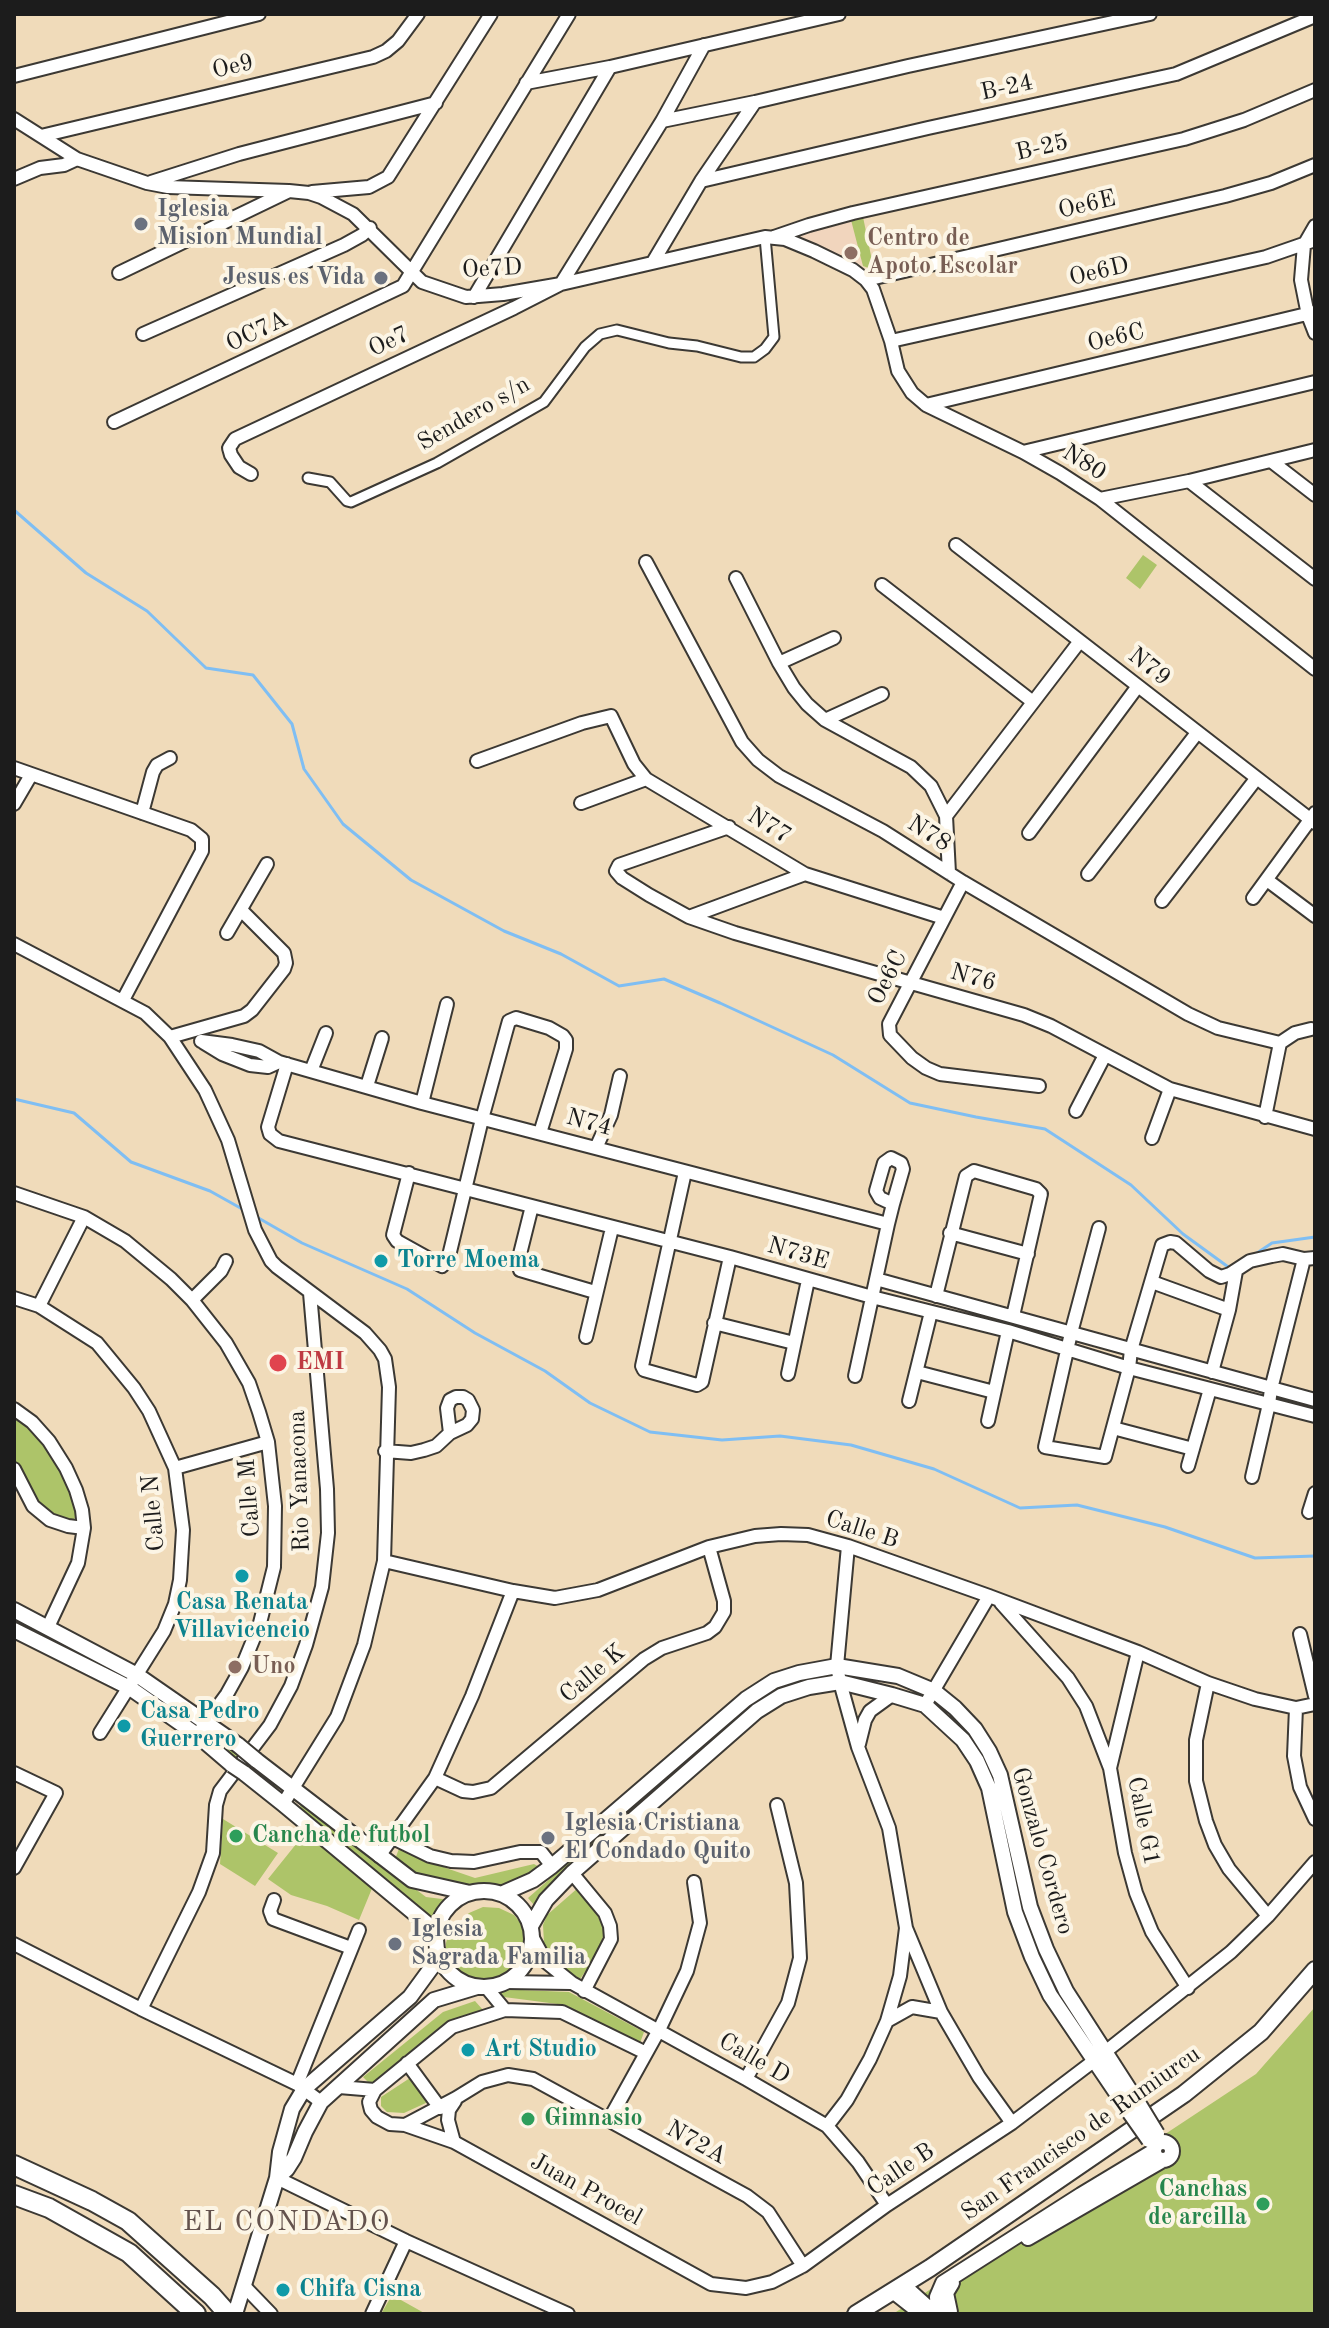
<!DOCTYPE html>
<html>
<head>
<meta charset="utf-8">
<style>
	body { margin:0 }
	#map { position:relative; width:1329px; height:2328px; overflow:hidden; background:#f0dbba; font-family:"Old Standard TT",serif }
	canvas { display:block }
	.frame { position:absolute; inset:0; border:16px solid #1c1c1c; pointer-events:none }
</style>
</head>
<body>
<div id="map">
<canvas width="1329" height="2328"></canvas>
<div class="frame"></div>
</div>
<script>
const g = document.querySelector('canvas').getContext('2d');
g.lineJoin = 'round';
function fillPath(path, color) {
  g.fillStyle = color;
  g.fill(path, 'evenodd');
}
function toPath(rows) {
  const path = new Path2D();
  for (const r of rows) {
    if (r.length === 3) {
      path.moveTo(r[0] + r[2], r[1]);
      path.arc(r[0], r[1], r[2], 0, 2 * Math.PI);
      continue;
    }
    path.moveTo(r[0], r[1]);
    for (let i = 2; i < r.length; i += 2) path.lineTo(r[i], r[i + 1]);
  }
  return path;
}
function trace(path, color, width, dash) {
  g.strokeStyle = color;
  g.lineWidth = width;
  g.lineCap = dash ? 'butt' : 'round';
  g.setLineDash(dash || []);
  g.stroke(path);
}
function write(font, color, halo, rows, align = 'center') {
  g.font = font + ' "Old Standard TT",serif';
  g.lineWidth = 8;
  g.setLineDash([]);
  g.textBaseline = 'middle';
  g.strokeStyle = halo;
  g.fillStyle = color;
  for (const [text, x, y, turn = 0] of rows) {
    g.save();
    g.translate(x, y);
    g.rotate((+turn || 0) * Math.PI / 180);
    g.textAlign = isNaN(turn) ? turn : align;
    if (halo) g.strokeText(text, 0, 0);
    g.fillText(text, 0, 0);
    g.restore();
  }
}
const built = toPath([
	[863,217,874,270,799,240,798,234]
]);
const green = toPath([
	[863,217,874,270,863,266,851,220],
	[1143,555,1157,565,1140,589,1126,578],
	[14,1417,35,1434,61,1469,75,1502,76,1513,75,1518,69,1522,53,1516,37,1503,14,1459],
	[14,1615,129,1676,124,1677,95,1660,88,1662,14,1626],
	[825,1673,828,1682,755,1710,534,1905,528,1898,750,1703,775,1687],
	[217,1733,281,1788,277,1788,258,1773,250,1773,210,1741,211,1735],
	[301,1803,426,1897,450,1900,436,1915,433,1924,428,1915,299,1812],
	[223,1819,278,1853,255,1886,220,1864],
	[305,1833,373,1886,359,1920,327,1906,291,1895,268,1879],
	[400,1846,446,1868,475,1878,534,1864,545,1870,503,1888,470,1890,414,1876,394,1862],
	[579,1887,596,1912,605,1932,594,1959,580,1979,573,1977,551,1958,544,1943,543,1925,547,1915],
	[483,1907,499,1908,514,1915,523,1926,526,1943,522,1958,505,1976,487,1982,472,1981,460,1975,450,1965,446,1955,446,1943,449,1932,469,1913],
	[497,1989,569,1992,644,2032,640,2043,565,2005,504,1997],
	[475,2001,483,2010,454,2020,371,2085,363,2077,443,2012],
	[1315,2007,1315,2314,893,2314,1256,2074],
	[410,2078,428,2102,404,2113,387,2112,381,2106,381,2097],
	[392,2295,426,2314,381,2314]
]);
const stream = toPath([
	[14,510,86,573,147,611,206,668,253,675,292,724,304,769,343,824,411,880,504,931,561,954,619,986,664,979,720,1003,833,1055,910,1103,976,1117,1045,1129,1131,1185,1183,1234,1231,1269],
	[14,1099,74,1113,131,1162,210,1191,244,1210],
	[255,1216,302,1243,407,1289,475,1333,545,1371,590,1403,650,1432,722,1440,780,1436,851,1445,934,1469,1020,1508,1077,1505,1165,1527,1255,1558,1315,1556],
	[1254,1255,1272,1243,1315,1237]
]);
const pedestrian = toPath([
	[308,478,330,482,347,501,351,502,437,463,544,402,585,347,600,334,617,330,669,343,697,346,741,357,754,357,765,349,774,337,765,237]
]);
const minor = toPath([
	[14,76,259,14],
	[526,83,610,67,839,14],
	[14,119,77,159,147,183,168,187,289,191,309,193,321,197,353,214,422,282,466,297,503,294,561,284,765,237,785,239,814,251,853,270,866,280,873,289,891,341,898,371,912,393,926,405,1023,452,1060,473,1100,499,1315,669],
	[662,121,755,102,908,66,1150,14],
	[41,136,373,57,386,51,398,41,418,14],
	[14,179,40,168,64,165,77,159],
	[701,181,928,128,1176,74,1315,16],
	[151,182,239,154,436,103],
	[312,192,369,187,388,177,491,14],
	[1315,226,1304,245,1301,280,1308,315,1315,333],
	[774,237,809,225,853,213,1184,139,1244,120,1315,90],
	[653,262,701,181,755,102],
	[119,273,289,191],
	[866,280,1225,196,1271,183,1315,165],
	[474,297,610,67],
	[143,334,344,245,362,235,370,228],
	[891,341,1266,257,1315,240],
	[926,405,1315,312],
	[114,422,403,286,569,14],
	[1023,452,1315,382],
	[1271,461,1315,495],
	[251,474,239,467,231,455,229,448,235,439,514,308,561,284,662,121,704,45],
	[1189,481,1315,579],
	[1100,499,1189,481,1315,450],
	[956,545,1315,823],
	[646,562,742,742,758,760,779,776,883,831,963,882,1188,1014,1218,1028,1280,1043],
	[736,578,779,663,794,688,807,704,825,720,911,767,931,786,946,816],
	[882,585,1033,702],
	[779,663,834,638],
	[825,720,882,694],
	[477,761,582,723,611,716,634,764,646,779,656,785,805,874,944,918],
	[14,768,191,830,202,839,202,851,123,1000],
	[581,803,646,779],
	[14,804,31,775],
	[142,813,153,772,157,765,170,758],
	[729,827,619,865,616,871,622,878,649,895,689,917,735,933,1024,1015,1051,1026,1170,1089,1315,1129],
	[1029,833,1138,686],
	[949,873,946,816,1080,641],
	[1088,874,1197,733],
	[1267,880,1315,916],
	[963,882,889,1024,890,1035,912,1058,926,1068,940,1074,1039,1086],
	[1253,898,1315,813],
	[1162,901,1256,779],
	[689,917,805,874],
	[227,933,267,864],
	[14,944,145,1013,170,1037,205,1090,228,1140,255,1230,271,1261,277,1267,365,1333,380,1350,385,1359,389,1387,384,1561,364,1645,337,1717,283,1804],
	[170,1037,244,1016,252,1010,284,969,286,963,284,953,241,910],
	[201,1041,232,1045,259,1051,279,1062,422,1103,888,1224],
	[204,1043,222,1054,250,1065,268,1067,279,1062],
	[287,1064,268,1127,270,1134,279,1141,730,1257,872,1297,1008,1331,1129,1368,1315,1416],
	[311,1071,326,1033],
	[367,1086,382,1038],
	[422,1103,447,1004],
	[1076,1111,1105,1055],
	[1265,1117,1280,1043,1295,1033,1311,1029],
	[1152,1138,1170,1089],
	[596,1148,611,1115,620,1076],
	[685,1172,642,1366,644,1370,697,1385,702,1382,730,1257],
	[409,1173,393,1235,397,1241,442,1266,448,1260,482,1119,507,1028,509,1021,516,1018,549,1028,563,1036,566,1040,566,1049,540,1133],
	[14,1193,84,1217,125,1241,171,1279,192,1300,226,1343,249,1383,259,1412,268,1442,275,1506,274,1567,260,1623,242,1667,227,1694,197,1735],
	[532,1206,518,1262,520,1270,595,1292],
	[1099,1228,1071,1333,1045,1447,1105,1457,1129,1368,1131,1350,1162,1245,1170,1242,1176,1243,1209,1271,1221,1277,1230,1274,1250,1261,1272,1256,1283,1254,1304,1259,1315,1258],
	[950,1233,1028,1254],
	[876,1279,1315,1400],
	[1152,1282,1229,1310],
	[936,1296,966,1176,974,1171,1036,1189,1041,1194,1013,1316],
	[14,1298,39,1306,97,1343,134,1388,149,1411,175,1468,183,1530,180,1580,175,1604,164,1631,100,1733],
	[192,1300,221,1271,226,1261],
	[39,1306,84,1217],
	[714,1323,794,1343],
	[586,1337,612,1228],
	[917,1372,994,1392],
	[1212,1372,1229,1310,1236,1271],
	[788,1374,808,1280],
	[855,1376,888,1224,893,1204,903,1169,901,1163,891,1158,884,1163,876,1191,880,1198,893,1204],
	[909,1401,931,1312],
	[14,1409,32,1422,49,1441,66,1468,76,1490,82,1510,84,1528,78,1563,48,1627],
	[988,1421,1008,1331],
	[1113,1428,1193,1449],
	[385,1451,411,1453,424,1450,436,1446,450,1433,467,1425,472,1419,473,1410,468,1400,463,1397,456,1397,450,1400,447,1408,450,1433],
	[1188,1466,1210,1389],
	[175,1468,268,1442],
	[14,1469,33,1506,50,1520,68,1526,84,1528],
	[1252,1477,1269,1404,1271,1389,1304,1259],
	[1309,1512,1315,1493],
	[848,1546,837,1666,840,1682,858,1747,889,1828,906,1928,941,2012,979,2077,1012,2123],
	[384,1561,513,1591,555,1598,598,1590,709,1547,755,1536,781,1534,808,1535,848,1546,989,1596,1138,1652,1208,1683,1255,1699,1296,1708,1315,1704],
	[1001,1603,1068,1678,1086,1706,1110,1768],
	[1300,1634,1315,1696],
	[1138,1652,1110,1768,1125,1853,1136,1893,1152,1932,1188,1988],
	[1208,1683,1196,1740,1196,1781,1206,1821,1215,1845,1229,1869,1268,1916],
	[925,1705,989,1596],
	[1296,1708,1294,1756,1300,1787,1315,1819],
	[859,1744,865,1720,870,1711,892,1695],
	[435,1778,463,1791,473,1792,491,1788,644,1659,662,1648,707,1633,715,1627,724,1612,724,1601,709,1547],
	[393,1838,430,1856,451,1861,474,1862,520,1852,541,1852,552,1866],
	[379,1856,435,1778,472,1696,513,1591],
	[14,1868,56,1793,14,1773],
	[572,1873,605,1913,610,1926,611,1939,584,1991],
	[274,1900,270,1911,273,1919,351,1948],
	[533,1938,546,1962,572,1983,746,2079,827,2126,858,2162,887,2205],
	[14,1944,141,2009,297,2084,321,2102],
	[506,1982,571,1983],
	[486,1987,505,2010],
	[141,2009,199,1892,213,1853,216,1805,220,1791,270,1725,291,1686,306,1645,322,1587,328,1533,327,1489,310,1293],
	[887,2021,912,2007,941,2012],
	[407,2063,440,2108],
	[746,2079,788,2003,800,1958,796,1883,777,1805],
	[297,2084,359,1930],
	[339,2087,375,2090,452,2027,505,2010,562,2012,646,2053],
	[375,2090,369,2102,371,2110,377,2117,390,2124,405,2125,454,2142,711,2284,746,2288,772,2282,803,2266,887,2205,1012,2123,1095,2060,1231,1952,1268,1916,1315,1862],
	[609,2120,659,2030,687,1971,700,1923,694,1882],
	[405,2125,456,2098,482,2082,508,2075,533,2079,747,2196,768,2212,803,2266],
	[827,2126,847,2100,870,2059,887,2021,900,1976,906,1928],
	[454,2142,448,2120,449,2110,455,2101],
	[277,2178,406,2241,568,2314],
	[244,2286,271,2314],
	[372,2314,406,2241]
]);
const tertiary = toPath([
	[14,1610,137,1675,238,1745],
	[14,1630,130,1688,197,1735,232,1765],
	[256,1760,412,1880,470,1893],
	[244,1773,283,1804,437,1932],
	[484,1939,48],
	[501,1894,533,1880,552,1866,746,1699,774,1681,799,1673,837,1666,898,1676,934,1691,955,1708,975,1729,989,1751,1000,1775,1030,1907,1046,1949,1066,1991,1140,2106],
	[531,1926,546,1900,572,1873,757,1711,781,1696,809,1687,840,1682,892,1695,925,1705,963,1740,977,1761,989,1788,1015,1912,1032,1957,1050,1995,1130,2113],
	[1163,2151,9],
	[277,2178,287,2169,294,2158,305,2132,321,2102,434,2000,477,1987],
	[1028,2238,1163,2160],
	[904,2286,935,2314],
	[894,2292,922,2314],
	[938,2312,937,2297,943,2283,1081,2195,1154,2151],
	[950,2312,946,2293,952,2283],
	[235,2314,277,2178,280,2152,292,2109,304,2089,410,1997,440,1956]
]);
const secondary = toPath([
	[856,2314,930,2268,1184,2094,1261,2032,1315,1970]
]);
const primary = toPath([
	[14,2165,92,2201,128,2221,212,2296,228,2314],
	[14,2195,49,2208,129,2253,196,2314]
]);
const tertiaryBridge = toPath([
	[238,1745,256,1760],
	[232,1765,244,1773],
	[1140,2106,1157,2134],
	[1130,2113,1149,2140]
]);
const markers = [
	[141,224,8,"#6b7280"],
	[851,253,8,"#8d6e63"],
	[381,278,8,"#6b7280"],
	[381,1261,8,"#0f9aa8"],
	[278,1363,10,"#e0444e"],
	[242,1576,8,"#0f9aa8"],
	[235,1667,8,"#8d6e63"],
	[124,1726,8,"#0f9aa8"],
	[236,1836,8,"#2e9e5b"],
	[548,1838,8,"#6b7280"],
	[395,1944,8,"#6b7280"],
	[468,2050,8,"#0f9aa8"],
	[528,2119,8,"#2e9e5b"],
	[1263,2204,8,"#2e9e5b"],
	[283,2290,8,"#0f9aa8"]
];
const streetNames = [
	["Oe9",233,67,-13],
	["B-24",1007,88,-12],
	["B-25",1042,148,-13],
	["Oe6E",1087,205,-13],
	["Oe7D",492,269,-3],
	["Oe6D",1099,272,-13],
	["OC7A",257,332,-25],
	["Oe6C",1116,338,-13],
	["Oe7",389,342,-25],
	["Sendero s/n",474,414,-30],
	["N80",1084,463,32],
	["N79",1149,667,38],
	["N77",769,826,32],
	["N78",929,834,32],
	["Oe6C",888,978,-63],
	["N76",973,978,16],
	["N74",589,1123,15],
	["N73E",798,1254,16],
	["Rio Yanacona",300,1481,-92],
	["Calle M",250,1498,-94],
	["Calle N",154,1513,-95],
	["Calle B",862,1530,18],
	["Calle K",593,1674,-40],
	["Calle G1",1143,1821,79],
	["Gonzalo Cordero",1042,1851,74],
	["Calle D",754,2059,30],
	["San Francisco de Rumiurcu",1081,2134,-35],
	["N72A",696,2143,29],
	["Calle B",901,2170,-34],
	["Juan Procel",586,2190,29]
];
const worshipNames = [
	["Iglesia",157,210],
	["Mision Mundial",157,238],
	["Jesus es Vida",365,278,"right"],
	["Iglesia Cristiana",564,1824],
	["El Condado Quito",564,1852],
	["Iglesia",411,1930],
	["Sagrada Familia",411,1958]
];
const educationNames = [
	["Centro de",867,239],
	["Apoto Escolar",867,267],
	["Uno",251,1667]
];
const cultureNames = [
	["Torre Moema",397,1261],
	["Casa Renata",242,1603,"center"],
	["Villavicencio",242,1631,"center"],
	["Casa Pedro",140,1712],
	["Guerrero",140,1740],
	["Art Studio",484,2050],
	["Chifa Cisna",299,2290]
];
const healthNames = [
	["EMI",296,1363]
];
const leisureNames = [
	["Cancha de futbol",252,1836],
	["Gimnasio",544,2119],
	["Canchas",1247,2190,"right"],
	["de arcilla",1247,2218,"right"]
];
const quarterNames = [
	["EL CONDADO",287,2223]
];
fillPath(built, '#f1d5bd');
fillPath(green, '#adc469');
trace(stream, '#7fbef3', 3);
trace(pedestrian, '#3c3934', 13);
trace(minor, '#3c3934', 16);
trace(tertiary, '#3c3934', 18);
trace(secondary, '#3c3934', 20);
trace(primary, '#3c3934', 22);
trace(pedestrian, '#fff', 9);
trace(minor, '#fff', 12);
trace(tertiary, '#fff', 14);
trace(secondary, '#fff', 16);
trace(primary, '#fff', 18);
trace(tertiaryBridge, '#3c3934', 18, []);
trace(tertiaryBridge, '#fff', 14);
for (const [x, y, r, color] of markers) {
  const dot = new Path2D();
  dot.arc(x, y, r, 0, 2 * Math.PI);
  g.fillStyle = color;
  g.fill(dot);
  trace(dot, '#fcf5e5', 3);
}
write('24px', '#1c1c1c', '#fcf5e5', streetNames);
write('bold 24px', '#5b616d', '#fcf5e5', worshipNames, 'left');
write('bold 24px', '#785e54', '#fcf5e5', educationNames, 'left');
write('bold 24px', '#0d838f', '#fcf5e5', cultureNames, 'left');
write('bold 24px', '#be3a42', '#fcf5e5', healthNames, 'left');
write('bold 24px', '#27864d', '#fcf5e5', leisureNames, 'left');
g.letterSpacing = '2px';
write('28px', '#64524d', '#fcf5e5', quarterNames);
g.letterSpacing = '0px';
</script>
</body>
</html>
